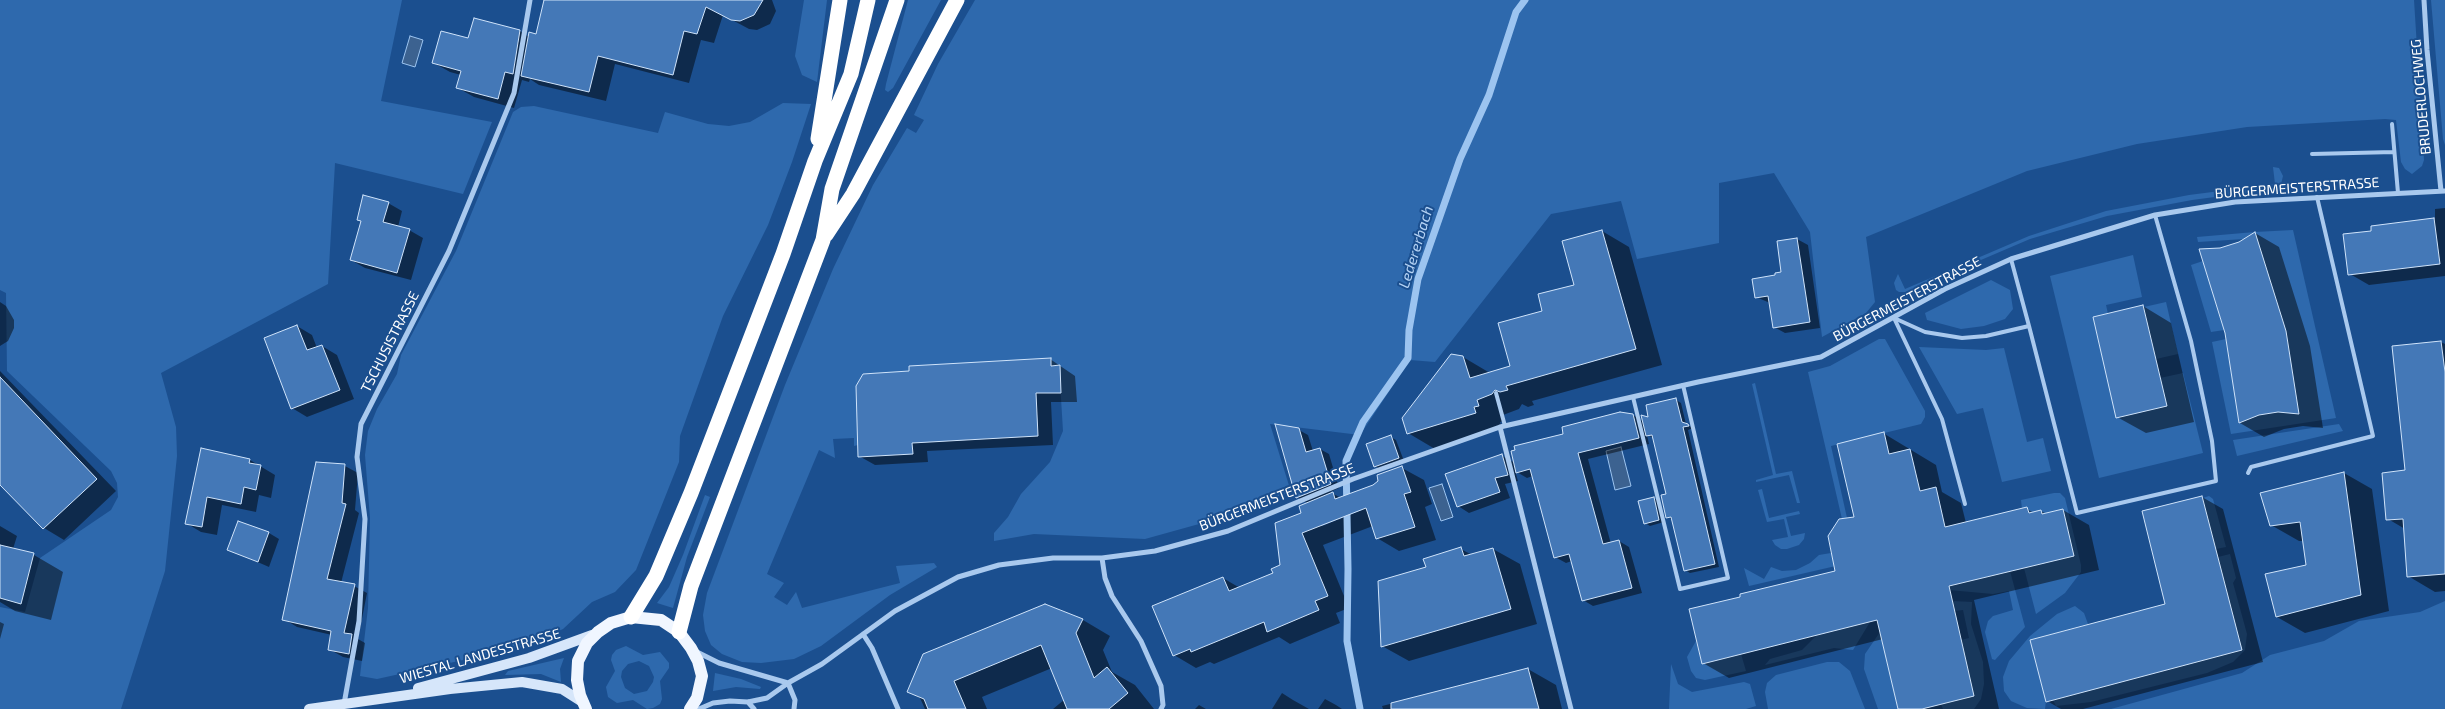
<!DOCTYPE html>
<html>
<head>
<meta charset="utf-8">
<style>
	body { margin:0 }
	canvas { display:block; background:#1b4f8f }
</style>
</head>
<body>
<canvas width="2445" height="709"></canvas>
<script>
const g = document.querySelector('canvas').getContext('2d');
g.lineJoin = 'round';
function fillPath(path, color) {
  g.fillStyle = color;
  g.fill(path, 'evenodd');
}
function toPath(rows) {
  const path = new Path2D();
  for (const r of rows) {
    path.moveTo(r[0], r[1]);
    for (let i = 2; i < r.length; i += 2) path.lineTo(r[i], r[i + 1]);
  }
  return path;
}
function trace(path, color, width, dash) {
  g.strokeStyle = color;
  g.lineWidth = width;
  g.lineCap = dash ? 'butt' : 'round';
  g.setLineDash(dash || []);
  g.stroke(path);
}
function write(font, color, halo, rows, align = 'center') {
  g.font = font + ' "Exo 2",sans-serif';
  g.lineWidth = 4;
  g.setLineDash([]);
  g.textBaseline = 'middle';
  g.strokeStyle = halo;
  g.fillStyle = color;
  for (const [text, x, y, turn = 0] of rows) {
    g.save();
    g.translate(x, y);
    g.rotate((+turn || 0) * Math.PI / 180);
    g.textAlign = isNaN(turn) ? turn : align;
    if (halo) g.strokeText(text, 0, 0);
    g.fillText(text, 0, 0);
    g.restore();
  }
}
const green = toPath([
	[0,0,402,0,381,101,492,122,463,194,335,163,328,284,161,373,176,427,177,456,165,571,121,709,0,709,0,607,25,612,40,558,111,510,118,497,117,483,111,471,7,371,6,293,0,290],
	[804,0,827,0,817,82,802,75,795,56],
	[908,0,941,0,893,88,888,92,885,90,886,84],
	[975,0,2414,0,2424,160,2422,166,2412,174,2405,169,2401,162,2396,120,2385,119,2247,127,2137,144,2027,171,1866,237,1875,302,1866,313,1822,337,1810,232,1774,173,1719,183,1719,243,1637,259,1621,201,1551,214,1435,362,1410,360,1360,435,1270,424,1291,492,1217,519,1145,539,1034,534,994,541,994,533,1008,517,1021,494,1050,462,1063,431,1059,365,909,366,910,383,880,373,863,374,856,386,858,445,854,446,854,438,833,439,835,458,819,450,767,574,784,583,774,597,787,605,796,592,802,608,900,583,896,566,934,563,937,567,890,595,821,646,794,659,761,663,742,662,722,654,711,645,705,631,703,615,707,593,785,385,833,269,873,185,907,128,916,133,924,120,914,115,938,64],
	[2431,0,2445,0,2445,145,2443,139],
	[783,103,811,104,792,162,768,225,723,316,680,436,679,462,636,570,615,592,592,602,563,629,522,647,377,679,360,676,368,608,370,518,365,455,368,431,377,409,397,374,401,355,456,251,513,112,521,107,534,106,658,133,665,112,708,124,729,126,750,122],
	[2273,167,2279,168,2283,176,2281,184,2275,189,2192,200,2107,216,2030,239,1906,292,1899,292,1896,290,1894,283,1898,274,1905,289,2029,236,2106,211,2189,195,2275,184],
	[2293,230,2336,418,2231,434,2212,342,2226,339,2239,423,2259,415,2278,412,2298,414,2286,330,2282,330,2280,311,2255,232,2244,239,2198,242,2197,237,2255,232],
	[2133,255,2142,297,2106,305,2108,314,2093,317,2116,417,2160,378,2183,373,2203,453,2099,478,2050,276],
	[2203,261,2224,330,2211,332,2191,265],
	[1991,280,2010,290,2013,309,2005,319,1984,326,1961,329,1927,320,1925,313],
	[2166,302,2178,354,2156,359,2144,307],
	[1879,339,1885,339,1925,411,1925,417,1921,424,1831,446,1847,518,1842,519,1808,372,1830,366],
	[1919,347,1986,350,2004,348,2027,442,2043,438,2051,471,2002,482,1983,408,1957,414],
	[1755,383,1776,474,1792,471,1800,503,1797,503,1789,475,1756,482,1756,480,1773,475,1752,384],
	[2339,424,2343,431,2237,456,2233,440],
	[1762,489,1769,518,1799,511,1800,514,1786,517,1791,536,1805,533,1804,539,1799,545,1787,549,1781,549,1775,545,1772,540,1788,537,1784,519,1767,522,1758,490],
	[2054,493,2060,493,2065,498,2081,565,2081,572,2065,593,2036,614,2024,568,2074,555,2063,509,2042,514,2041,510,2029,513,2027,508,2022,509,2021,500],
	[705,495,710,497,687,557,673,608,657,603,669,587,683,555],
	[2209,496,2213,499,2226,547,2216,549,2203,498],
	[1831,553,1853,562,1749,586,1744,568,1764,579,1771,567,1782,571,1796,570,1810,563,1819,555],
	[2230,554,2236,578,2233,583,2247,634,2245,650,2233,662,2207,673,2091,702,2056,706,2053,700,2242,650,2218,557],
	[2010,571,2025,627,1995,660,1992,659,1985,632,1988,621,1993,616,2013,610,2009,591,1993,594,1949,590,1948,586],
	[1952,601,1972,602,1971,624,1983,662,1984,684,1981,699,1974,709,1943,709,1941,704,1974,696,1961,640,1969,638,1963,610,1954,611],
	[2445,601,2445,709,2111,709,2242,673,2270,655,2324,641,2359,621,2420,612],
	[2075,606,2084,613,2088,624,2030,640,2046,701,2045,709,2027,708,2011,701,2004,691,2003,677,2009,661,2030,636,2057,614],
	[1870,622,1853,650,1834,648,1765,665,1770,659,1802,650,1818,634],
	[1880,632,1898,709,1878,709,1864,669,1865,654],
	[1696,641,1702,664,1741,654,1746,671,1705,680,1696,678,1691,671,1687,657],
	[626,646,643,655,660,652,669,663,669,668,660,681,662,699,660,704,653,708,647,709,633,700,617,703,608,697,606,687,615,671,611,660,612,655,616,650],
	[639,661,649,666,654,677,653,682,647,691,634,694,625,688,621,677,622,671,628,664],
	[564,658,560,669,561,682,541,674,505,675,508,671],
	[1827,662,1839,662,1850,671,1865,709,1768,709,1765,692,1767,683,1776,675],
	[1671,664,1678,684,1692,692,1744,682,1750,684,1756,706,1746,709,1669,709],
	[715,673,741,679,761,687,760,689,736,687,713,691]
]);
const water = toPath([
	[410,36,423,40,415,67,402,63,410,36],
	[1621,447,1631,486,1615,490,1606,451,1621,447],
	[1442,484,1453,517,1441,521,1429,488,1442,484]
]);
const shadow = toPath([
	[546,0,772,0,776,11,770,24,757,30,749,29,723,15,714,43,701,40,689,83,615,64,606,101,539,85,530,79,529,82,522,80,514,108,474,97,458,88,461,75,450,72,434,63,469,40,475,19,520,31,529,37,537,36],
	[388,203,402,211,398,227,409,230,423,238,411,280,365,268,351,260,362,222,358,220],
	[2445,208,2445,276,2369,285,2350,274,2373,232,2372,227,2435,219,2435,209],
	[1602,231,1629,247,1662,365,1532,401,1534,405,1528,407,1522,404,1519,409,1503,415,1505,421,1500,422,1502,428,1435,449,1408,433,1463,357,1490,373,1512,367,1543,312,1575,286],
	[2255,233,2279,247,2310,346,2323,428,2303,426,2284,429,2264,437,2240,423,2226,333,2239,243],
	[1797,239,1808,245,1820,328,1785,333,1774,327,1770,303,1756,297,1783,273],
	[0,302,6,306,14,320,14,328,8,341,0,346],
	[2143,306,2171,323,2194,422,2146,433,2117,417],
	[297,326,312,335,317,348,322,346,337,355,354,399,307,417,292,408],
	[2441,342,2445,344,2445,591,2435,592,2408,576,2405,529,2388,519,2407,471],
	[1050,359,1075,376,1077,402,1051,402,1053,445,927,451,928,462,875,465,859,456],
	[0,371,116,491,64,540,44,528,1,484,0,486],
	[1676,400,1681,403,1686,424,1693,428,1688,430,1719,567,1690,573,1685,570,1674,521,1668,517,1668,495,1654,438,1647,435,1649,444,1588,459,1611,544,1619,541,1629,547,1642,593,1593,606,1583,600,1572,561,1566,563,1555,557,1533,476,1527,478,1515,471,1518,481,1505,484,1510,498,1469,513,1458,506,1502,456,1515,463,1633,415,1644,422],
	[1299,430,1308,435,1313,451,1320,449,1329,454,1339,488,1330,492,1341,498,1373,486,1402,468,1424,480,1432,504,1425,507,1436,540,1399,551,1377,538,1373,526,1323,545,1349,608,1336,613,1340,623,1290,644,1279,637,1214,664,1210,662,1196,668,1174,655,1223,578,1240,588,1274,574,1282,566,1302,514,1309,504,1297,497],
	[1362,508,1362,510,1322,526,1322,524],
	[1883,433,1936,465,1942,492,1961,503,1966,523,2027,509,2034,513,2041,511,2047,514,2063,510,2089,525,2099,570,1974,600,1999,709,1900,709,1883,639,1729,678,1703,663,1837,572],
	[1391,437,1396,440,1404,461,1380,469,1375,466],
	[202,449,250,460,275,475,271,498,259,495,256,512,222,505,217,535,201,532,186,523],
	[345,466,358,473,355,510,359,513,341,583,354,586,367,593,358,639,365,643,362,661,343,657,329,649,332,635,297,627,284,619],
	[2344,473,2372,489,2389,611,2305,633,2277,617,2307,566,2304,541,2299,541,2271,525],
	[2202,497,2223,509,2263,662,2083,709,2061,709,2047,701,2167,605,2143,512],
	[1653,498,1659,501,1664,522,1650,526,1645,523],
	[0,526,17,536,13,549,34,555,63,572,51,620,15,611,0,602],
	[269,533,279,539,269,567,230,550],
	[1461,549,1472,555,1493,549,1520,564,1537,624,1409,661,1382,646,1427,568],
	[1083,620,1110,636,1103,650,1112,672,1135,685,1154,709,1053,709,1065,699,1052,668,982,697,987,709,925,709,920,698,908,691],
	[0,622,4,624,0,639],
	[1528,669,1556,685,1562,709,1383,709,1382,706],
	[1282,693,1293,700,1309,709,1272,709],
	[1325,699,1336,705,1342,709,1318,709],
	[1199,705,1206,709,1195,709]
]);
const stream = toPath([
	[1360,709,1347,641,1348,569,1346,461,1363,422,1408,358,1409,330,1418,279,1460,159,1489,95,1516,12,1525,0]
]);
const building = toPath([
	[544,0,763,0,754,15,740,21,731,20,706,7,697,34,684,31,673,75,598,56,589,92,521,76,529,32,536,34,544,0],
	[474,18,520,30,513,74,505,72,498,99,456,88,461,71,432,63,441,31,468,38,474,18],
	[363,195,389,202,383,222,410,229,397,273,350,260,361,221,357,220,363,195],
	[2434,218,2440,264,2348,275,2343,234,2371,231,2371,226,2434,218],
	[1602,230,1636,349,1506,386,1508,390,1500,392,1495,390,1492,394,1477,400,1479,406,1474,407,1476,413,1407,434,1402,418,1451,354,1463,356,1470,378,1510,366,1498,323,1542,311,1538,294,1574,285,1562,241,1602,230],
	[2255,232,2286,331,2299,414,2278,412,2259,415,2239,423,2225,333,2199,249,2220,248,2239,242,2255,232],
	[1797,238,1810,322,1773,328,1768,296,1755,298,1752,279,1775,275,1775,273,1781,272,1777,241,1797,238],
	[2143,305,2167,406,2116,418,2093,317,2143,305],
	[297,325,307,350,322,345,340,390,291,409,264,338,297,325],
	[2441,341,2445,372,2445,574,2407,577,2403,519,2386,520,2382,473,2405,470,2392,346,2441,341],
	[1051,358,1051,366,1060,365,1061,393,1036,393,1038,436,912,443,913,454,858,457,856,386,863,374,909,371,909,366,1051,358],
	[0,377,97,479,43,529,0,485,0,377],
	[1676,398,1682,422,1688,424,1689,426,1683,427,1715,564,1684,571,1671,517,1666,518,1661,495,1666,494,1652,435,1646,436,1641,415,1648,417,1646,405,1676,398],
	[1620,412,1633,414,1639,438,1578,453,1603,544,1619,540,1632,588,1582,601,1569,554,1554,558,1530,469,1516,473,1511,451,1515,450,1514,446,1563,434,1562,427,1620,412],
	[1275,424,1299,428,1306,452,1320,448,1331,484,1296,498,1275,424],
	[1884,432,1889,454,1910,449,1920,491,1936,487,1945,527,2027,507,2029,513,2041,510,2042,514,2063,509,2074,556,1949,586,1974,696,1922,709,1898,709,1877,620,1702,664,1689,609,1740,597,1740,594,1835,571,1828,536,1839,519,1854,517,1837,444,1884,432],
	[1391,435,1399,458,1374,467,1366,444,1391,435],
	[201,448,250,459,249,463,261,465,256,490,244,487,241,504,207,497,202,527,185,524,201,448],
	[1502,454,1508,475,1495,478,1500,492,1457,507,1445,474,1502,454],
	[316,462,345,464,342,503,346,504,327,579,355,584,344,633,352,634,349,654,328,650,331,631,282,620,316,462],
	[1402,466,1411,492,1404,494,1415,527,1376,539,1366,508,1302,533,1328,596,1315,601,1319,610,1267,632,1264,622,1191,652,1190,649,1173,656,1152,606,1223,577,1229,591,1273,573,1271,569,1280,565,1275,523,1301,513,1299,506,1333,492,1335,499,1373,485,1378,481,1377,475,1402,466],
	[2344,472,2361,595,2276,617,2265,574,2306,565,2300,522,2270,526,2260,493,2344,472],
	[2202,496,2242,650,2046,702,2030,640,2165,604,2142,511,2202,496],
	[1654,497,1659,520,1644,524,1638,501,1654,497],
	[238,521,269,532,258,562,227,550,238,521],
	[0,545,34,553,21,604,0,598,0,545],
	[1461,547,1464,556,1493,548,1511,609,1381,647,1378,581,1426,567,1423,559,1461,547],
	[1045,604,1083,619,1076,633,1094,678,1107,667,1128,693,1109,709,1067,709,1041,645,954,681,966,709,928,709,924,699,907,692,923,654,1045,604],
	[1528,668,1539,709,1391,709,1391,703,1528,668]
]);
const service = toPath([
	[2392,124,2398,193],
	[2312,154,2394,152],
	[1894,318,1925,332,1962,338,1986,336,2029,326,2011,259],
	[1894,318,1942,419,1965,504],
	[2029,326,2077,513,2216,481,2212,441,2191,341,2155,215],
	[1496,393,1505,426],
	[1633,397,1680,589,1728,578,1683,385],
	[2248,473,2251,467,2373,436,2317,197]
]);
const minor = toPath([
	[2424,0,2427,50,2441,191],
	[1500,427,1571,709],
	[1102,558,1105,578,1112,596,1141,641,1161,686,1163,705,1161,709],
	[863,634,872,648,898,709],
	[697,652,719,663,788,683],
	[788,683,795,700,794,709],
	[748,702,754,709],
	[344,704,359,621,365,519,357,457,361,424,449,251,514,93,530,0],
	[699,709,713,703,730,701,748,702,767,698,788,683,822,664,895,611,958,577,999,565,1053,558,1102,558,1155,551,1228,531,1353,479,1500,427,1698,382,1821,357,1945,289,2011,259,2155,215,2235,202,2445,191]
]);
const secondary = toPath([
	[418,688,529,658,592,635],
	[309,709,450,689,522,682,562,689,584,703]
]);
const primary = toPath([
	[586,709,580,695,577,680,578,661,587,643,598,632,611,623,631,617,661,620,679,632,691,648,698,661,702,676,697,698,690,709]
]);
const motorway = toPath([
	[818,139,840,0],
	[826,235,853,194,957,0],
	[631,617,656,576,691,493,783,254,815,161,851,74,868,0],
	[679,632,691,586,823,240,832,189,897,0]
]);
const streetNames = [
	["BRUDERLOCHWEG",2421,97,-95],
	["BÜRGERMEISTERSTRASSE",2297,188,-4],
	["BÜRGERMEISTERSTRASSE",1907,299,-28],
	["TSCHUSISTRASSE",390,342,-63],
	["BÜRGERMEISTERSTRASSE",1277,497,-21],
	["WIESTAL LANDESSTRASSE",480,656,-16]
];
const waterNames = [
	["Ledererbach",1416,247,-73]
];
fillPath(green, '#2e69ad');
fillPath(water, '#3c6290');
trace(water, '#9cc4f0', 1);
fillPath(shadow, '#0007');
trace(stream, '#9cc4f0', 7);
fillPath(building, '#4478b7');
trace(building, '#cfe3fa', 1);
trace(service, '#a9c9ee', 4);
trace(minor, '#a9c9ee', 5);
trace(secondary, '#d6e6fa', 10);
trace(primary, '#f0f6ff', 12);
trace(motorway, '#fff', 15);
write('14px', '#fff', '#1b4f8f', streetNames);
write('italic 15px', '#b5d3f5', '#1b4f8f', waterNames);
</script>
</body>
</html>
